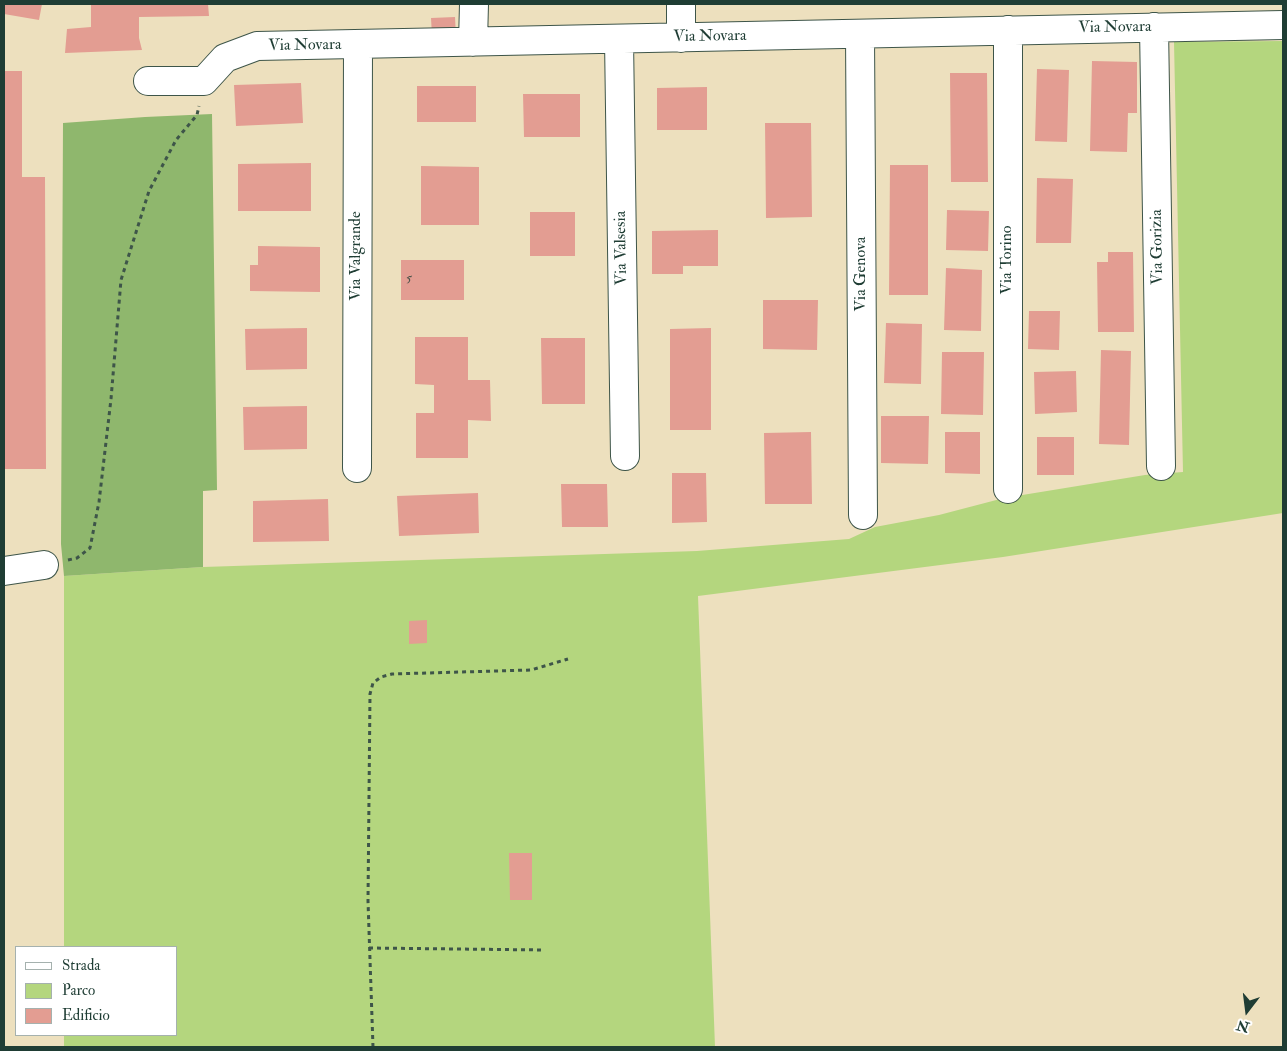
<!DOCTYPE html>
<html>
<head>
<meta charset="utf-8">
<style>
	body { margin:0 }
	#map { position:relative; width:1287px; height:1051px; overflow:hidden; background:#ede0be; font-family:"IM FELL Double Pica",serif }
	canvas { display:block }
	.frame { position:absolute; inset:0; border:5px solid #1f3d34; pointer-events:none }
	.legend { position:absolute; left:15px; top:946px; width:162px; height:90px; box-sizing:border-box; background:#fff; border:1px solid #a5b1ae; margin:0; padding:6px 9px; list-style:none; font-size:15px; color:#1f3d34 }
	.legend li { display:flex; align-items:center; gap:10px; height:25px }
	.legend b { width:25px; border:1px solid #a5b1ae }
	.north { position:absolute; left:1222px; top:986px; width:50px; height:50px; -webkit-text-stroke:4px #fff; paint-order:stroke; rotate:195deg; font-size:14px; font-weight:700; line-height:20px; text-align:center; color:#1f3d34 }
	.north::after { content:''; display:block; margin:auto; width:18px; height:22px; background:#1f3d34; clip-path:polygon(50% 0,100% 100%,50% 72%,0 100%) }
</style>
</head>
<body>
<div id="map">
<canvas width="1287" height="1051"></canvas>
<div class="frame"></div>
<ul class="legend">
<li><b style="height:6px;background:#fff"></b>Strada</li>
<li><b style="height:14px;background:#b4d67e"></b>Parco</li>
<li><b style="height:14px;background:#e39d92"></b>Edificio</li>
</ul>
<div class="north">N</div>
</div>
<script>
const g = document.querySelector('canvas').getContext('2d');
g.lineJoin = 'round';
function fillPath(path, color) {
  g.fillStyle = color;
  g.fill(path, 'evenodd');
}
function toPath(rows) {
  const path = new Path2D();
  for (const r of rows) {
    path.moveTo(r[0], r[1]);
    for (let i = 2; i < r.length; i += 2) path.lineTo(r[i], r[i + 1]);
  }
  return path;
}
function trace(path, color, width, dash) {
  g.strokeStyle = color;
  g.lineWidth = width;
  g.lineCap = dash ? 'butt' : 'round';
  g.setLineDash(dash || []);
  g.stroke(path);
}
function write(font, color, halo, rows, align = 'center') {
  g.font = font + ' "IM FELL Double Pica",serif';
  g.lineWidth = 4.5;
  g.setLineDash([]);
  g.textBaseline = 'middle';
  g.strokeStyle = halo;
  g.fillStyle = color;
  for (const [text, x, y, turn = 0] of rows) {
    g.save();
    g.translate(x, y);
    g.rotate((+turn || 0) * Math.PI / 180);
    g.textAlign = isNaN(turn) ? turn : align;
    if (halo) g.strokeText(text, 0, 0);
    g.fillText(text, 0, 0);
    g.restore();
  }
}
const green = toPath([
	[1283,41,1283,513,1003,557,698,596,715,1047,64,1047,64,1035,176,1035,176,947,64,947,64,576,203,567,697,551,849,539,875,527,939,515,1004,498,1145,475,1183,472,1174,42]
]);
const forest = toPath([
	[212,114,217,490,203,491,203,567,64,576,61,544,63,123,145,117]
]);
const building = toPath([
	[4,4,42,4,39,20,4,14],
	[91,4,208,4,209,16,139,17,139,38,142,50,65,53,67,29,91,27],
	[455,17,456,36,432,36,431,18],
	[1092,61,1137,62,1137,113,1128,113,1127,152,1090,151],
	[1037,69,1069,70,1067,142,1035,141],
	[4,71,22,71,22,177,45,177,46,469,4,469],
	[950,73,987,73,988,182,951,182],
	[301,83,303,123,236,126,234,85],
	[417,86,476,86,476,122,417,122],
	[707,87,707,130,657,130,657,88],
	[523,94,580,94,580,137,524,137],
	[765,123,811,123,812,217,766,218],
	[311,163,311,211,238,211,238,164],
	[890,165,928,165,928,295,889,295],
	[421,166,479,167,479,225,421,225],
	[1037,178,1073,179,1071,243,1036,243],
	[947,210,989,211,988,251,946,250],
	[530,212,575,212,575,256,530,256],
	[718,230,718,266,683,266,683,274,652,274,652,231],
	[258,246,320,247,320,292,250,291,250,265,258,265],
	[1108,252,1133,252,1134,332,1098,332,1097,262,1108,262],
	[401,260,464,260,464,300,401,300],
	[946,268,982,270,981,331,944,330],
	[763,300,818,300,817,350,763,349],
	[1029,311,1060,311,1059,350,1028,349],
	[886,323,922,324,921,384,884,383],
	[307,328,307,369,246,370,245,329],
	[711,328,711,430,670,430,670,329],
	[415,337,468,337,468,380,490,380,491,421,468,420,468,458,416,458,416,413,434,413,434,385,415,384],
	[541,338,585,338,585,404,542,404],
	[1101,350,1131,351,1129,445,1099,444],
	[942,352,984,352,983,415,941,414],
	[1076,371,1077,412,1035,414,1034,372],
	[307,406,307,449,244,450,243,407],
	[881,416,929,416,928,464,881,463],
	[811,432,812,504,765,504,764,433],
	[945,432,980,432,980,474,945,473],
	[1037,437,1074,437,1074,475,1037,475],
	[672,473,706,473,707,522,672,523],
	[561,484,607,484,608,527,562,527],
	[478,493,479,533,399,536,397,496],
	[328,499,329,541,253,542,253,501],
	[427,620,427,643,409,644,409,621],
	[509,853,532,853,532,900,510,900]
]);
const path = toPath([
	[68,560,77,558,90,548,99,502,111,399,121,280,149,191,176,140,197,115,199,106],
	[369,948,544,950],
	[373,1047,368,901,370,694,373,683,381,677,392,674,531,670,568,659]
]);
const street = toPath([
	[1154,27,1161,466],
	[1008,30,1008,489],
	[860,34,863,515],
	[681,38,681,4],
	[619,39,625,456],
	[473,42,474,4],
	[148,81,204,81,225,58,257,46,1283,25],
	[357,468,358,44],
	[4,571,44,565]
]);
const numberNames = [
	["5",409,279]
];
const streetNames = [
	["Via Novara",1115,28,-1],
	["Via Novara",710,37,-1],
	["Via Novara",305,46,-1],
	["Via Gorizia",1158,247,-91],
	["Via Valsesia",622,248,-91],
	["Via Valgrande",357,256,-90],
	["Via Torino",1008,260,-90],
	["Via Genova",862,274,-90]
];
fillPath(green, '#b4d67e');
fillPath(forest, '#8fb76d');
fillPath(building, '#e39d92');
trace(street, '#3e5549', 30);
trace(path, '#3e5549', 3, [4, 4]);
trace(street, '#fff', 28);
write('14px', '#50554c', null, numberNames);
write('16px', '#1f3d34', '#fff', streetNames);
</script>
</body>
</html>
